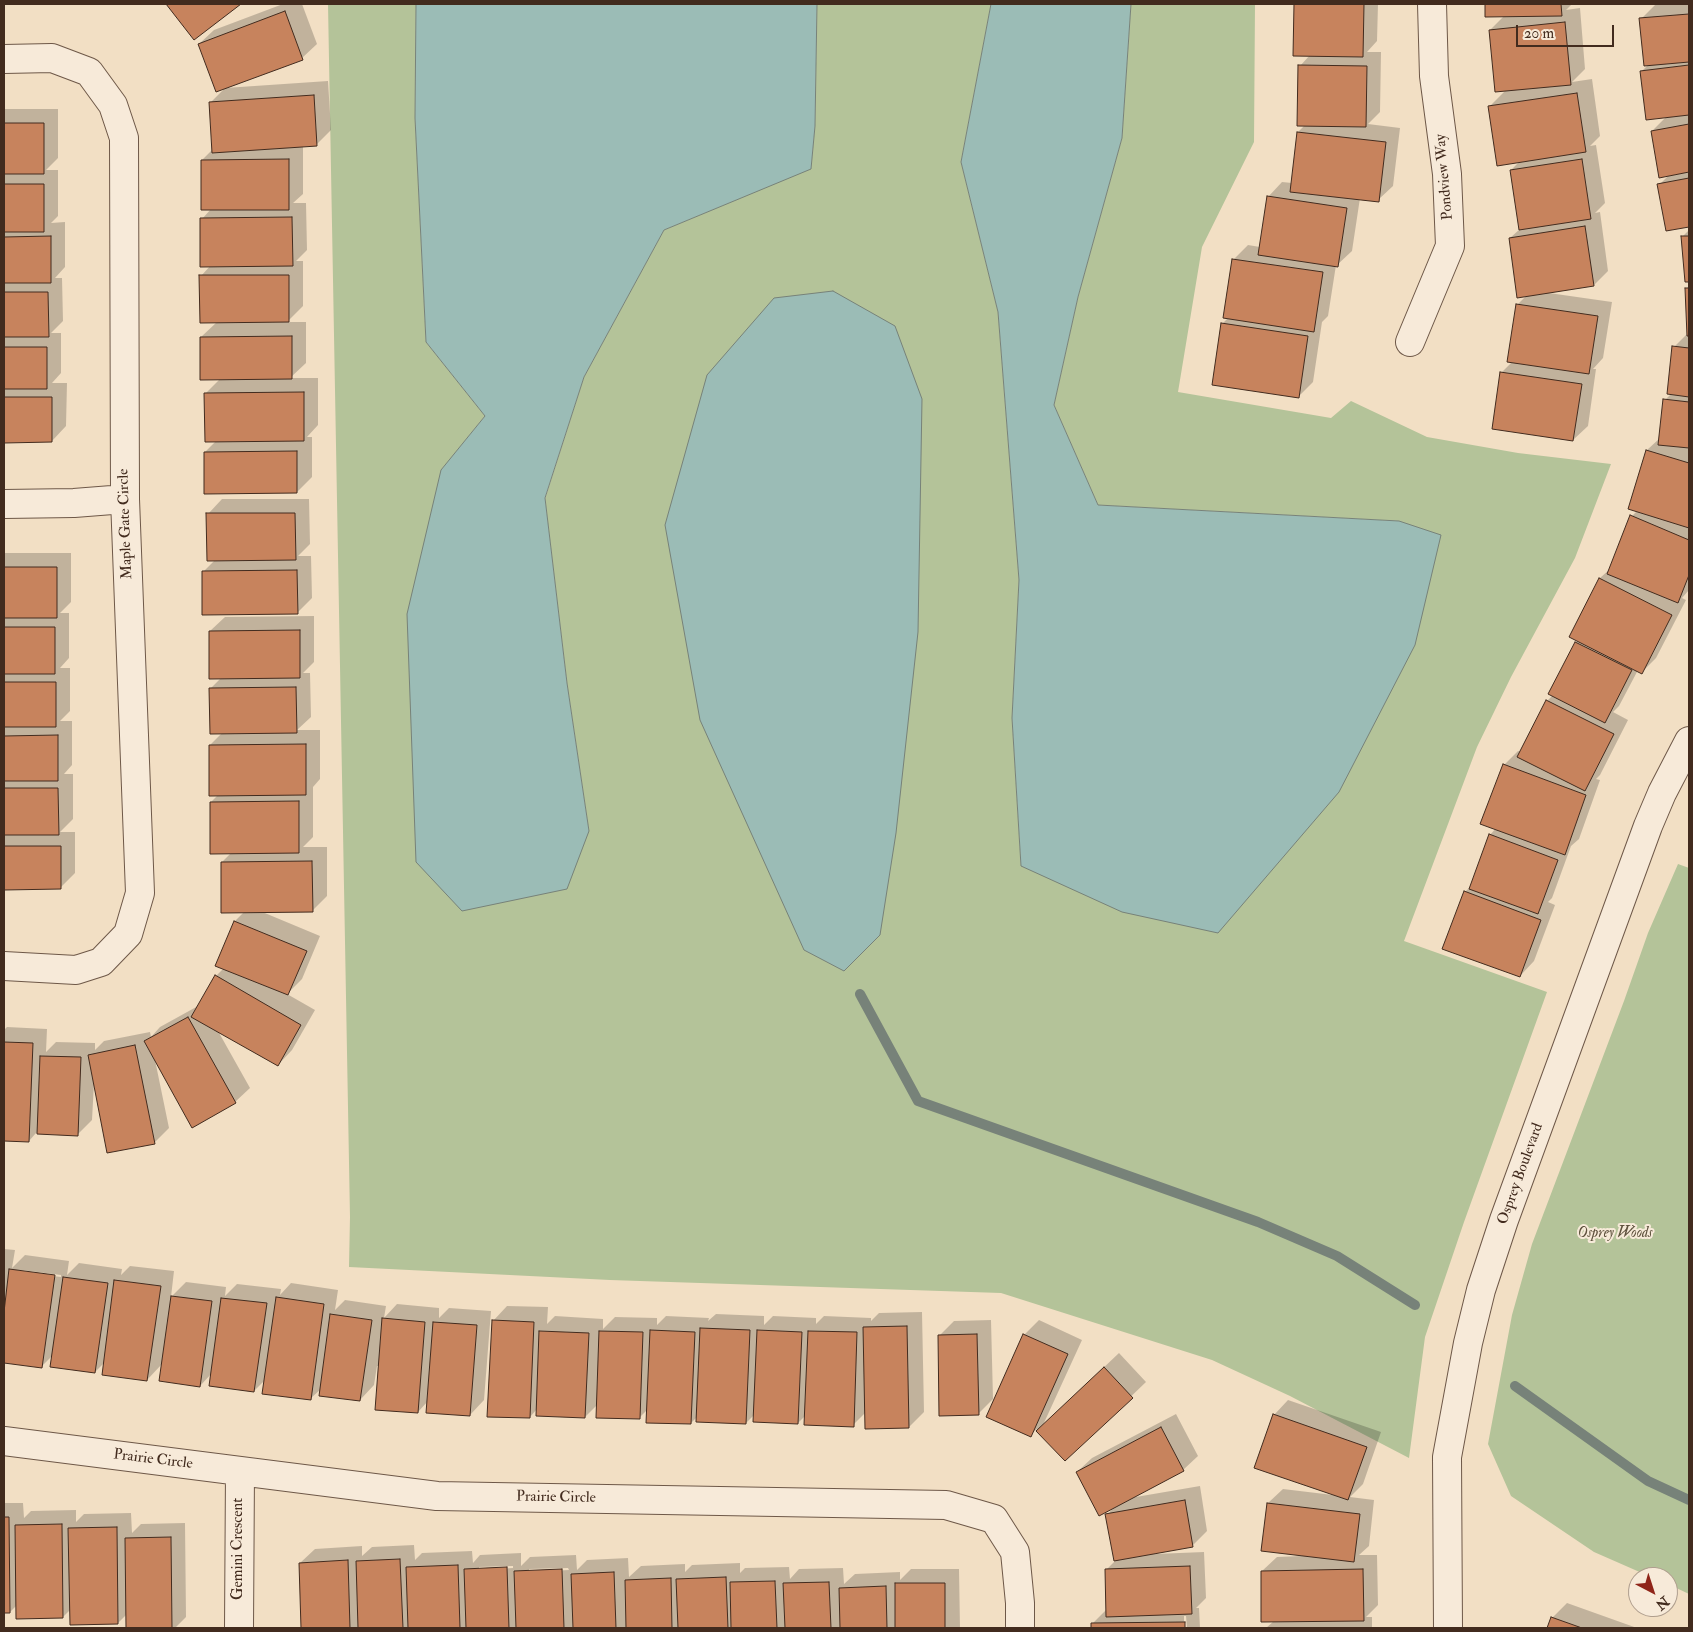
<!DOCTYPE html>
<html>
<head>
<meta charset="utf-8">
<style>
	body { margin:0 }
	#map { position:relative; width:1693px; height:1632px; overflow:hidden; background:#f2dfc4; font-family:"IM FELL Double Pica",serif }
	canvas { display:block }
	.frame { position:absolute; inset:0; border:5px solid #422b1e; pointer-events:none }
	.north { position:absolute; left:1628px; top:1567px; width:50px; height:50px; box-sizing:border-box; background:#f7ead9; border:1px solid #af9e8e; border-radius:50%; rotate:140deg; font-size:14px; font-weight:700; line-height:20px; text-align:center; color:#422b1e }
	.north::after { content:''; display:block; margin:auto; width:18px; height:22px; background:#8f2418; clip-path:polygon(50% 0,100% 100%,50% 72%,0 100%) }
	.scale { position:absolute; left:1516px; top:25px; width:98px; height:22px; box-sizing:border-box; border:2px solid #422b1e; border-top:0; padding-left:6px; font-size:15px; line-height:18px; white-space:nowrap; color:#422b1e; -webkit-text-stroke:4px #f7ead9; paint-order:stroke }
</style>
</head>
<body>
<div id="map">
<canvas width="1693" height="1632"></canvas>
<div class="frame"></div>
<div class="north">N</div>
<div class="scale">20 m</div>
</div>
<script>
const g = document.querySelector('canvas').getContext('2d');
g.lineJoin = 'round';
function fillPath(path, color) {
  g.fillStyle = color;
  g.fill(path, 'evenodd');
}
function toPath(rows) {
  const path = new Path2D();
  for (const r of rows) {
    path.moveTo(r[0], r[1]);
    for (let i = 2; i < r.length; i += 2) path.lineTo(r[i], r[i + 1]);
  }
  return path;
}
function trace(path, color, width, dash) {
  g.strokeStyle = color;
  g.lineWidth = width;
  g.lineCap = dash ? 'butt' : 'round';
  g.setLineDash(dash || []);
  g.stroke(path);
}
function write(font, color, halo, rows, align = 'center') {
  g.font = font + ' "IM FELL Double Pica",serif';
  g.lineWidth = 4;
  g.setLineDash([]);
  g.textBaseline = 'middle';
  g.strokeStyle = halo;
  g.fillStyle = color;
  for (const [text, x, y, turn = 0] of rows) {
    g.save();
    g.translate(x, y);
    g.rotate((+turn || 0) * Math.PI / 180);
    g.textAlign = isNaN(turn) ? turn : align;
    if (halo) g.strokeText(text, 0, 0);
    g.fillText(text, 0, 0);
    g.restore();
  }
}
const green = toPath([
	[328,4,416,4,415,118,426,342,485,416,441,471,589,831,567,683,545,499,584,377,664,230,811,168,815,125,817,4,991,4,961,162,998,312,1019,580,1012,718,1021,866,1399,521,1098,505,1054,405,1078,297,1122,138,1131,4,1255,4,1254,142,1202,247,1178,392,1331,418,1351,401,1427,437,1518,453,1611,464,1575,558,1511,677,1477,747,1404,941,1547,992,1464,1222,1425,1337,1409,1458,1290,1396,1212,1360,1001,1293,610,1280,349,1267,350,1217],
	[1678,864,1689,868,1689,1594,1668,1584,1668,1577,1651,1577,1594,1552,1511,1496,1488,1444,1512,1315,1532,1244,1624,1001,1648,933]
]);
const water = toPath([
	[416,4,817,4,815,126,811,169,664,230,584,377,545,498,567,683,589,831,567,889,462,911,416,862,407,614,441,470,485,416,426,342,415,118,416,4],
	[991,4,1131,4,1122,138,1078,297,1054,405,1098,505,1399,521,1441,535,1415,645,1339,792,1218,933,1122,912,1021,866,1012,718,1019,580,998,312,961,162,991,4],
	[833,291,895,326,922,399,918,632,896,833,880,935,844,971,804,950,700,720,665,525,707,375,774,298,833,291]
]);
const shadow = toPath([
	[168,4,239,4,194,38],
	[283,4,302,4,317,44,302,58,217,91,199,44,214,30],
	[1295,4,1378,4,1377,41,1367,52,1381,52,1380,112,1368,124,1400,128,1393,186,1378,200,1360,198,1352,251,1337,265,1336,265,1328,316,1322,322,1313,382,1298,397,1222,324,1228,318,1233,260,1248,245,1260,247,1268,197,1282,182,1292,183,1298,132,1305,125,1300,66,1310,55,1295,55],
	[1486,4,1572,4,1566,10,1580,8,1585,69,1572,82,1592,79,1600,136,1590,146,1596,145,1605,203,1595,213,1600,212,1608,271,1594,285,1549,293,1612,302,1603,358,1593,369,1596,369,1588,426,1573,440,1493,428,1502,372,1513,361,1517,305,1527,295,1510,238,1520,229,1511,170,1520,161,1489,107,1506,90,1490,30,1505,15,1486,16],
	[1656,4,1689,4,1689,226,1667,230,1659,185,1669,175,1652,131,1667,116,1641,72,1649,64,1641,19],
	[328,81,331,130,317,144,303,145,303,194,293,203,306,203,307,250,296,261,303,261,303,306,287,322,306,322,306,363,290,378,318,378,318,425,307,437,312,437,312,477,297,492,205,452,217,440,205,394,221,378,201,337,217,322,201,276,211,265,202,219,211,209,202,160,213,149,210,103,225,88],
	[4,109,58,109,58,158,46,170,58,170,58,216,51,223,65,222,65,267,55,278,62,278,63,321,51,333,61,333,61,373,52,383,67,383,66,426,52,441,4,441],
	[1689,230,1689,281,1686,281,1682,237],
	[1689,286,1689,590,1682,598,1686,600,1656,658,1642,672,1638,670,1619,706,1613,712,1628,720,1600,775,1596,779,1600,780,1579,839,1571,846,1552,898,1548,902,1555,905,1534,961,1520,976,1465,892,1472,885,1490,835,1496,828,1504,765,1518,751,1521,752,1547,701,1553,695,1576,642,1578,640,1571,636,1600,578,1610,569,1632,516,1637,511,1629,508,1647,450,1660,438,1665,400,1671,394,1674,347,1688,333,1686,289],
	[222,499,309,499,310,544,298,556,311,556,312,598,297,613,203,572,215,560,208,514],
	[4,553,71,553,71,602,60,613,69,613,69,658,60,668,70,668,70,711,60,721,72,721,72,765,64,774,73,774,73,819,60,832,75,832,75,873,60,888,4,889],
	[314,616,314,662,303,673,310,673,311,717,297,730,320,730,320,779,313,787,313,837,303,847,327,847,327,896,312,911,260,911,320,936,302,979,287,994,315,1010,292,1050,278,1065,218,1031,250,1088,235,1102,155,1060,169,1128,154,1143,94,1083,92,1120,77,1135,36,1133,29,1141,4,1140,4,1030,7,1027,47,1029,46,1052,56,1042,95,1043,95,1050,104,1041,150,1032,151,1037,160,1027,198,1006,216,976,224,968,217,965,235,921,245,911,222,862,232,852,211,802,219,794,210,745,223,732,211,688,222,677,210,631,225,617],
	[4,1249,15,1250,12,1268,25,1255,69,1261,67,1275,79,1263,122,1269,121,1275,130,1266,174,1271,171,1297,186,1282,226,1287,225,1296,237,1284,281,1289,280,1295,291,1283,338,1290,335,1310,345,1300,386,1306,384,1318,397,1304,439,1308,439,1318,449,1308,491,1311,484,1400,470,1415,428,1401,418,1412,379,1366,377,1366,374,1385,360,1400,321,1389,310,1399,266,1379,254,1391,212,1373,200,1386,162,1364,147,1380,105,1362,95,1372,53,1355,42,1366,4,1361],
	[21,1270,61,1275,61,1277,21,1272],
	[507,1306,548,1307,547,1324,555,1316,603,1319,603,1329,615,1317,657,1318,657,1325,666,1316,709,1318,708,1321,716,1314,764,1316,764,1325,773,1316,816,1318,816,1324,824,1316,871,1318,871,1321,879,1313,922,1312,924,1412,909,1427,866,1412,853,1425,806,1415,798,1423,755,1414,746,1423,698,1416,691,1423,648,1409,639,1418,598,1404,585,1417,537,1409,530,1417,493,1321],
	[991,1320,993,1399,978,1414,939,1336,954,1321],
	[1039,1320,1082,1340,1043,1425,1119,1353,1146,1382,1065,1460,1037,1429,1030,1435,1024,1335],
	[1288,1400,1381,1432,1363,1484,1350,1497,1374,1500,1369,1546,1359,1555,1377,1555,1378,1605,1366,1617,1372,1617,1372,1628,1266,1628,1274,1621,1262,1571,1277,1557,1302,1556,1302,1554,1268,1503,1283,1489,1333,1495,1274,1415],
	[1176,1414,1198,1456,1183,1470,1130,1498,1200,1486,1207,1531,1193,1545,1155,1552,1155,1554,1204,1552,1206,1598,1196,1608,1199,1608,1200,1628,1187,1628,1186,1616,1184,1616,1184,1628,1092,1628,1092,1624,1107,1609,1106,1570,1115,1561,1107,1515,1115,1506,1077,1472,1092,1458],
	[4,1503,23,1503,24,1518,31,1511,76,1510,76,1522,84,1514,131,1513,132,1533,141,1524,185,1523,186,1617,175,1628,128,1628,128,1613,118,1623,71,1609,63,1617,17,1605,10,1612,4,1612],
	[414,1545,415,1560,422,1553,472,1551,473,1563,480,1555,521,1553,521,1566,530,1557,576,1555,577,1570,587,1560,628,1558,629,1577,641,1566,685,1564,685,1572,692,1565,740,1563,740,1573,745,1568,789,1567,790,1579,799,1569,843,1568,844,1584,855,1574,900,1572,900,1580,911,1569,959,1569,960,1628,302,1628,300,1563,315,1549,362,1546,362,1556,372,1547],
	[513,1566,513,1568,479,1570,479,1567],
	[568,1568,569,1570,529,1572,529,1569],
	[1567,1603,1637,1628,1548,1628,1552,1618]
]);
const stream = toPath([
	[860,994,918,1101,1258,1222,1337,1256,1415,1305],
	[1515,1386,1648,1481,1689,1500]
]);
const building = toPath([
	[166,4,241,4,194,40,166,4],
	[1294,4,1364,4,1363,57,1293,56,1294,4],
	[1485,4,1561,4,1562,16,1485,17,1485,4],
	[285,11,303,60,216,92,198,44,285,11],
	[1689,14,1689,62,1644,66,1639,18,1689,14],
	[1565,22,1571,85,1495,92,1489,30,1565,22],
	[1298,65,1367,66,1366,127,1297,126,1298,65],
	[1689,65,1689,115,1646,120,1640,71,1689,65],
	[1577,93,1586,152,1497,166,1488,106,1577,93],
	[314,95,317,146,212,153,209,102,314,95],
	[4,123,44,123,44,174,4,174,4,123],
	[1689,124,1689,172,1659,178,1651,131,1689,124],
	[1297,132,1386,142,1379,202,1290,192,1297,132],
	[289,159,289,210,201,210,201,160,289,159],
	[1582,159,1591,219,1519,230,1510,170,1582,159],
	[1689,178,1689,227,1666,231,1657,184,1689,178],
	[4,184,44,184,44,232,4,232,4,184],
	[1267,196,1347,208,1338,267,1258,255,1267,196],
	[292,217,293,266,200,267,200,218,292,217],
	[1585,226,1594,286,1517,298,1509,238,1585,226],
	[51,236,51,283,4,283,4,237,51,236],
	[1681,236,1689,236,1689,282,1685,282,1681,236],
	[1232,259,1323,272,1314,332,1223,318,1232,259],
	[199,275,289,275,289,322,200,323,199,275],
	[1685,288,1689,288,1689,336,1687,336,1685,288],
	[4,292,48,292,49,337,4,337,4,292],
	[1516,304,1598,316,1589,374,1507,362,1516,304],
	[1221,323,1308,336,1299,398,1212,385,1221,323],
	[292,336,292,379,200,380,200,337,292,336],
	[1672,346,1689,348,1689,397,1667,394,1672,346],
	[4,347,47,347,47,389,4,389,4,347],
	[1500,372,1582,384,1573,441,1492,429,1500,372],
	[304,392,304,441,205,442,204,393,304,392],
	[4,397,52,397,52,442,4,443,4,397],
	[1663,399,1689,402,1689,448,1658,445,1663,399],
	[1646,450,1689,463,1689,528,1628,509,1646,450],
	[297,451,297,493,204,494,204,452,297,451],
	[206,513,295,513,296,560,207,561,206,513],
	[1630,515,1689,540,1689,575,1678,603,1607,574,1630,515],
	[4,567,57,567,57,618,4,618,4,567],
	[297,570,298,614,202,615,202,571,297,570],
	[1599,578,1672,615,1642,674,1569,637,1599,578],
	[4,627,55,627,55,674,4,674,4,627],
	[300,630,300,678,209,679,209,631,300,630],
	[1575,642,1632,670,1605,723,1548,694,1575,642],
	[4,682,56,682,56,727,4,727,4,682],
	[296,687,297,733,210,734,209,688,296,687],
	[1546,700,1614,734,1585,791,1517,757,1546,700],
	[58,735,58,781,4,781,4,736,58,735],
	[306,744,306,795,209,796,209,745,306,744],
	[1503,764,1586,795,1565,855,1480,824,1503,764],
	[4,788,58,788,59,835,4,835,4,788],
	[299,801,299,853,210,854,210,802,299,801],
	[1489,834,1558,860,1538,914,1469,889,1489,834],
	[4,846,61,846,61,889,4,890,4,846],
	[312,861,313,912,221,913,221,862,312,861],
	[1464,891,1541,920,1520,977,1442,949,1464,891],
	[234,921,307,951,288,995,215,966,234,921],
	[215,975,301,1025,278,1066,191,1017,215,975],
	[188,1017,236,1103,192,1128,144,1041,188,1017],
	[4,1042,33,1043,29,1142,4,1141,4,1042],
	[135,1045,155,1144,107,1153,88,1055,135,1045],
	[40,1056,81,1057,78,1136,37,1134,40,1056],
	[9,1269,55,1275,42,1368,4,1363,4,1312,9,1269],
	[63,1277,108,1283,95,1373,50,1367,63,1277],
	[114,1280,161,1286,147,1381,102,1375,114,1280],
	[171,1296,212,1301,200,1387,159,1381,171,1296],
	[276,1297,324,1304,311,1400,262,1394,276,1297],
	[221,1298,267,1303,254,1392,209,1386,221,1298],
	[330,1314,372,1320,360,1401,319,1396,330,1314],
	[382,1318,425,1322,418,1413,375,1410,382,1318],
	[492,1320,534,1322,530,1418,487,1417,492,1320],
	[433,1322,477,1325,470,1416,426,1413,433,1322],
	[907,1326,909,1428,865,1429,863,1327,907,1326],
	[700,1328,750,1330,746,1424,696,1422,700,1328],
	[650,1330,695,1332,691,1424,646,1423,650,1330],
	[757,1330,802,1332,798,1424,753,1422,757,1330],
	[539,1331,589,1333,585,1418,536,1416,539,1331],
	[599,1331,643,1332,640,1419,596,1418,599,1331],
	[808,1331,857,1332,854,1427,804,1425,808,1331],
	[977,1334,979,1415,939,1416,938,1335,977,1334],
	[1023,1334,1068,1354,1031,1437,986,1417,1023,1334],
	[1104,1367,1133,1398,1065,1461,1036,1431,1104,1367],
	[1273,1414,1367,1447,1348,1500,1254,1468,1273,1414],
	[1161,1427,1184,1471,1099,1516,1076,1472,1161,1427],
	[1185,1500,1193,1547,1114,1561,1105,1514,1185,1500],
	[1267,1503,1360,1514,1354,1562,1261,1551,1267,1503],
	[4,1517,9,1517,10,1613,4,1613,4,1517],
	[62,1524,63,1618,16,1619,15,1525,62,1524],
	[117,1527,118,1624,70,1625,68,1528,117,1527],
	[171,1537,172,1628,126,1628,125,1538,171,1537],
	[400,1559,403,1628,358,1628,356,1561,400,1559],
	[348,1560,350,1628,301,1628,299,1563,348,1560],
	[458,1565,460,1628,408,1628,406,1567,458,1565],
	[1190,1566,1192,1614,1106,1617,1105,1569,1190,1566],
	[507,1567,509,1628,466,1628,464,1569,507,1567],
	[562,1569,564,1628,516,1628,514,1571,562,1569],
	[1363,1569,1364,1621,1261,1622,1261,1571,1363,1569],
	[614,1572,616,1628,573,1628,571,1574,614,1572],
	[726,1577,728,1628,678,1628,676,1579,726,1577],
	[671,1578,672,1628,626,1628,625,1580,671,1578],
	[775,1581,777,1628,731,1628,730,1582,775,1581],
	[829,1582,831,1628,785,1628,783,1583,829,1582],
	[895,1583,945,1583,945,1628,895,1628,895,1583],
	[886,1586,887,1628,840,1628,839,1588,886,1586],
	[1551,1617,1582,1628,1547,1628,1551,1617],
	[1185,1622,1185,1628,1091,1628,1091,1623,1185,1622]
]);
const minor = toPath([
	[4,59,52,58,89,72,113,105,124,138,125,499,140,893,128,934,101,962,76,970,4,966],
	[1410,342,1450,246,1447,174,1434,76,1432,4],
	[4,504,74,503,125,499],
	[4,1441,437,1496,946,1505,994,1519,1015,1552,1020,1603,1020,1628],
	[239,1628,240,1471],
	[1448,1628,1447,1457,1468,1343,1481,1290,1504,1220,1648,826,1662,793,1689,741]
]);
const streetNames = [
	["Pondview Way",1445,177,-95],
	["Maple Gate Circle",126,524,-92],
	["Osprey Boulevard",1521,1174,-70],
	["Prairie Circle",153,1460,7],
	["Prairie Circle",556,1498,1],
	["Gemini Crescent",239,1549,-90]
];
const parkNames = [
	["Osprey Woods",1615,1234]
];
fillPath(green, '#b4c399');
fillPath(water, '#9bbcb6');
trace(water, '#778279', 1);
fillPath(shadow, '#0003');
trace(stream, '#778279', 10);
fillPath(building, '#c7835d');
trace(building, '#422b1e', 1);
trace(minor, '#6e5848', 30);
trace(minor, '#f7ead9', 28);
write('15px', '#422b1e', '#f7ead9', streetNames);
write('italic 15px', '#5e513d', '#f7ead9', parkNames);
</script>
</body>
</html>
